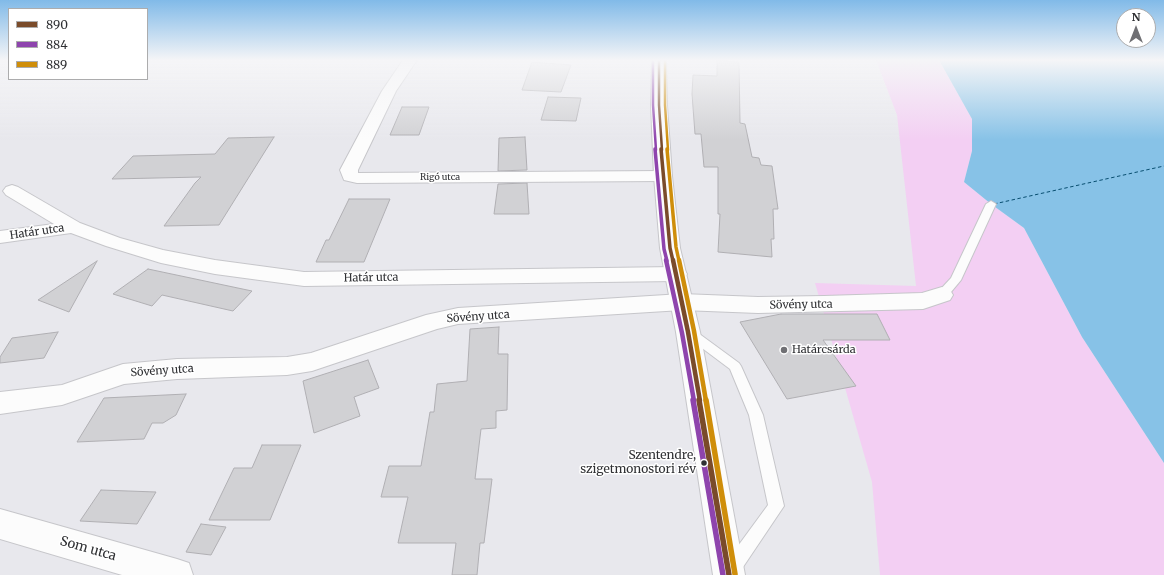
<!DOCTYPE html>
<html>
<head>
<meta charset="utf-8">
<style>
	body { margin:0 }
	#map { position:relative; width:1164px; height:575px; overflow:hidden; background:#e8e8ed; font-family:Merriweather,serif }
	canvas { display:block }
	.legend { position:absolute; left:8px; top:8px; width:140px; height:72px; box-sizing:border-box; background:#fff; border:1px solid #acacad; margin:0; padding:5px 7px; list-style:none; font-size:12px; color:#2f3033 }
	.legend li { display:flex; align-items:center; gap:8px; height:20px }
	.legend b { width:20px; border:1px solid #acacad }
	.north { position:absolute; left:1116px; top:8px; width:40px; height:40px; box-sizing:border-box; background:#fff; border:1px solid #acacad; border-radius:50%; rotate:0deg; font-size:11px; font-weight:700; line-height:16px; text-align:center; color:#2f3033 }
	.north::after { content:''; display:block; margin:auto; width:14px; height:18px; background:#707074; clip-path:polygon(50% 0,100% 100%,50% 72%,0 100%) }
</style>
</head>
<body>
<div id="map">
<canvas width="1164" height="575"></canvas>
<ul class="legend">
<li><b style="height:5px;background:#7a4b2a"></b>890</li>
<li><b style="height:5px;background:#8e44ad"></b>884</li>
<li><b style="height:5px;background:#cf8e0a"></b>889</li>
</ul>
<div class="north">N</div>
</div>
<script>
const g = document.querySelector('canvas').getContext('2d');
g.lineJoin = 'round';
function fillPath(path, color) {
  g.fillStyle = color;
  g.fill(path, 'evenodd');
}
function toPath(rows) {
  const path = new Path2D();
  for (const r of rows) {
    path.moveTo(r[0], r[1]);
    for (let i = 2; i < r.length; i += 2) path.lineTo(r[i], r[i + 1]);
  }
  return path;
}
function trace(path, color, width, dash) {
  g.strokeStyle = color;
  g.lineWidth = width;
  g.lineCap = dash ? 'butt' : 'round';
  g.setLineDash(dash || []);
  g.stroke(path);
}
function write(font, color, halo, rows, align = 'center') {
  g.font = font + ' Merriweather,serif';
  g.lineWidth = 3;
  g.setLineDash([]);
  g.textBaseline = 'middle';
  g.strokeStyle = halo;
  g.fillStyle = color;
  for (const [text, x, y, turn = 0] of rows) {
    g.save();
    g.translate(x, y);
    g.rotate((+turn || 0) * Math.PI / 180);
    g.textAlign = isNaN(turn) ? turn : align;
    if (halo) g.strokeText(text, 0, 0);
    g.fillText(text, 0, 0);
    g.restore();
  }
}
const green = toPath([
	[876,60,939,60,972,119,972,151,964,182,991,204,1024,228,1082,337,1164,463,1164,575,880,575,872,482,815,283,916,286,897,115]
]);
const water = toPath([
	[939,60,1164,60,1164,463,1082,337,1024,228,991,204,964,182,972,151,972,119]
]);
const ferry = toPath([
	[994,204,1164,166]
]);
const building = toPath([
	[717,60,739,62,740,123,745,124,752,157,759,158,761,165,772,166,778,209,773,209,774,239,771,239,772,257,718,252,720,214,718,214,718,167,704,167,701,134,695,134,692,94,693,75,717,76,717,60],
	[532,62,571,65,561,92,522,90,532,62],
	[548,97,581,98,576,121,541,120,548,97],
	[402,107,429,107,419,135,390,135,402,107],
	[274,137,219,225,164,226,195,183,201,177,112,179,133,156,215,154,228,138,274,137],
	[525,137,527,170,498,171,499,138,525,137],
	[527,183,529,214,494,214,498,184,527,183],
	[349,199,390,199,364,262,316,262,326,240,329,240,349,199],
	[97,261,69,312,38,300,97,261],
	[148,269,252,291,233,311,162,295,152,306,113,294,148,269],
	[781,314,877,314,890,340,823,340,856,386,787,399,740,322,781,314],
	[499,327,498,354,508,354,507,410,496,411,496,428,481,429,475,479,492,479,484,543,480,543,477,575,452,575,456,543,398,543,408,497,381,497,389,466,421,466,430,412,434,412,437,384,467,381,470,329,499,327],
	[58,332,44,358,0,363,0,357,12,338,58,332],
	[368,360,379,388,354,397,360,416,314,433,303,381,368,360],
	[186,394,176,415,163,423,152,423,144,439,77,442,104,398,186,394],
	[262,445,301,445,270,520,209,520,234,468,252,468,262,445],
	[101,490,156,492,137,524,80,521,101,490],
	[201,524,226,527,211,555,186,552,201,524]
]);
const service = toPath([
	[991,201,996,204,961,280,946,298,938,298,936,295,938,292,951,278,986,204,991,201],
	[690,329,694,330,739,363,741,366,763,415,784,506,739,573,733,575,727,573,725,567,727,561,768,505,749,415,730,369,686,336,684,333,686,330,690,329]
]);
const minor = toPath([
	[403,60,417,60,396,91,358,170,358,173,663,171,669,172,672,176,669,180,663,181,357,183,344,180,340,170,382,91,403,60],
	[12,185,18,187,80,223,120,238,163,250,215,260,304,272,676,267,684,269,687,274,684,279,676,281,304,286,215,274,161,263,106,246,71,233,0,243,0,231,54,224,6,195,3,191,6,187,12,185],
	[682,294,690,297,693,302,690,307,682,310,458,324,437,329,312,371,287,375,177,379,124,384,62,405,0,414,0,392,62,385,123,364,177,359,287,357,311,353,426,315,458,308,682,294],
	[0,509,177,559,189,563,193,575,122,575,0,539,0,509]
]);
const tertiary = toPath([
	[942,287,950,290,953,295,950,300,923,309,758,313,682,310,674,307,671,302,674,297,682,294,758,297,824,296,922,293,942,287]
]);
const primary = toPath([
	[652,60,666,60,667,105,672,176,680,248,700,332,745,575,713,575,676,332,660,248,654,176,651,105,652,60]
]);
const bus1Far3 = toPath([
	[659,60,659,105,662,150]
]);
const bus1Far2 = toPath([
	[661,149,670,248,673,261]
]);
const bus1Far1 = toPath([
	[673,260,688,332,700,401]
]);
const bus1 = toPath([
	[699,400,729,575]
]);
const bus2Far3 = toPath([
	[653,60,653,105,656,150]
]);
const bus2Far2 = toPath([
	[655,149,664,249,667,261]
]);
const bus2Far1 = toPath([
	[666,260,682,333,694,401]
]);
const bus2 = toPath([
	[693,400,723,575]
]);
const bus3Far3 = toPath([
	[665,60,665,105,668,150]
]);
const bus3Far2 = toPath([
	[667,149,676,247,679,261]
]);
const bus3Far1 = toPath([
	[679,260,694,331,706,401]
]);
const bus3 = toPath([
	[706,400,735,574]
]);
const markers = [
	[784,350,4,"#707074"],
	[704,463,3.5,"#2f3033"]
];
const farStreetnames = [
	["Rigó utca",440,177]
];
const streetNames = [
	["Határ utca",37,232,-8],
	["Határ utca",371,278,-1],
	["Sövény utca",801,305,-1],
	["Sövény utca",478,317,-4],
	["Sövény utca",162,371,-4]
];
const poiNames = [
	["Határcsárda",792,350]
];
const nearBusnames = [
	["Szentendre,",696,456],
	["szigetmonostori rév",696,470]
];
const nearStreetnames = [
	["Som utca",88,549,16]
];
fillPath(green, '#f3cff3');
fillPath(water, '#87c2e7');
trace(ferry, '#084e70', 1, [3.5, 2.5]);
fillPath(building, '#d1d1d4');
trace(building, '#b0afb3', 1);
trace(service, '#c6c6ca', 2);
trace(minor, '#c6c6ca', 2);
trace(tertiary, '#c6c6ca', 2);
trace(primary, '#c6c6ca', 2);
fillPath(service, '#fcfcfc');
fillPath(minor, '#fcfcfc');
fillPath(tertiary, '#fcfcfc');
fillPath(primary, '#fcfcfc');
trace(bus1Far3, '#7a4b2a', 2.5);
trace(bus1Far2, '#7a4b2a', 3.5);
trace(bus1Far1, '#7a4b2a', 4.5);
trace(bus1, '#7a4b2a', 5.5);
trace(bus2Far3, '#8e44ad', 2.5);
trace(bus2Far2, '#8e44ad', 3.5);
trace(bus2Far1, '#8e44ad', 4.5);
trace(bus2, '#8e44ad', 5.5);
trace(bus3Far3, '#cf8e0a', 2.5);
trace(bus3Far2, '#cf8e0a', 3.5);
trace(bus3Far1, '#cf8e0a', 4.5);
trace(bus3, '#cf8e0a', 5.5);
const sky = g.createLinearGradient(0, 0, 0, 140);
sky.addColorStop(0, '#81bae8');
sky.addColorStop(0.43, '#f5f5f7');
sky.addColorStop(1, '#f5f5f700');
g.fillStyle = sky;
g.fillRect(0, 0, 1164, 140);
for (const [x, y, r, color] of markers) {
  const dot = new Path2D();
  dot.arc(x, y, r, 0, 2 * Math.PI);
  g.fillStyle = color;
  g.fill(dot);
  trace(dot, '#fff', 1.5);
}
write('9px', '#2f3033', '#fff', farStreetnames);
write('11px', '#2f3033', '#fff', streetNames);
write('11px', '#2f3033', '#fff', poiNames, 'left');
write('12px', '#2f3033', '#fff', nearBusnames, 'right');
write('13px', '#2f3033', '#fff', nearStreetnames);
</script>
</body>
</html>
